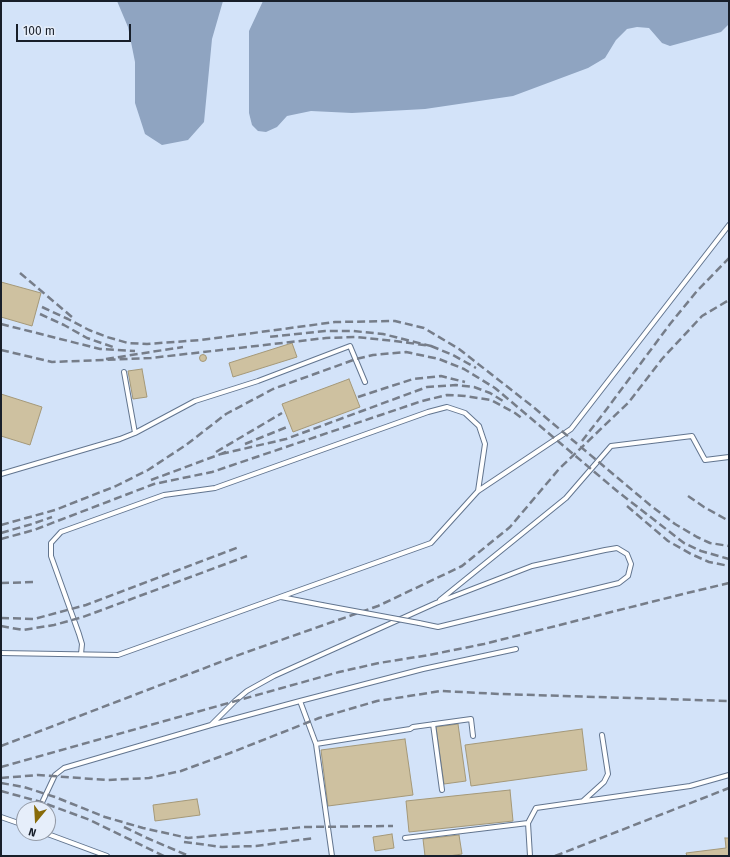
<!DOCTYPE html>
<html>
<head>
<meta charset="utf-8">
<style>
	body { margin:0 }
	#map { position:relative; width:730px; height:857px; overflow:hidden; background:#e6eefa; font-family:"Fira Sans",sans-serif }
	canvas { display:block }
	.frame { position:absolute; inset:0; border:2px solid #181f2a; pointer-events:none }
	.north { position:absolute; left:16px; top:801px; width:40px; height:40px; box-sizing:border-box; background:#e6eefa; border:1px solid #949ba7; border-radius:50%; rotate:198deg; font-size:11px; font-weight:700; line-height:16px; text-align:center; color:#181f2a }
	.north::after { content:''; display:block; margin:auto; width:14px; height:18px; background:#886b09; clip-path:polygon(50% 0,100% 100%,50% 72%,0 100%) }
	.scale { position:absolute; left:16px; top:24px; width:115px; height:18px; box-sizing:border-box; border:2px solid #181f2a; border-top:0; padding-left:5px; font-size:12px; line-height:14px; white-space:nowrap; color:#181f2a; -webkit-text-stroke:3px #e6eefa; paint-order:stroke }
</style>
</head>
<body>
<div id="map">
<canvas width="730" height="857"></canvas>
<div class="frame"></div>
<div class="north">N</div>
<div class="scale">100 m</div>
</div>
<script>
const g = document.querySelector('canvas').getContext('2d');
g.lineJoin = 'round';
function fillPath(path, color) {
  g.fillStyle = color;
  g.fill(path, 'evenodd');
}
function toPath(rows) {
  const path = new Path2D();
  for (const r of rows) {
    if (r.length === 3) {
      path.moveTo(r[0] + r[2], r[1]);
      path.arc(r[0], r[1], r[2], 0, 2 * Math.PI);
      continue;
    }
    path.moveTo(r[0], r[1]);
    for (let i = 2; i < r.length; i += 2) path.lineTo(r[i], r[i + 1]);
  }
  return path;
}
function trace(path, color, width, dash) {
  g.strokeStyle = color;
  g.lineWidth = width;
  g.lineCap = dash ? 'butt' : 'round';
  g.setLineDash(dash || []);
  g.stroke(path);
}
const built = toPath([
	[1,1,729,1,729,856,1,856],
	[24,809,48,809,48,833,24,833]
]);
const water = toPath([
	[117,1,223,1,212,39,204,122,188,140,162,145,145,134,135,103,135,62,128,27],
	[263,1,729,1,729,24,721,32,670,46,662,43,649,28,637,27,627,29,616,40,605,58,588,68,513,96,425,109,352,113,311,111,287,116,277,127,266,132,258,131,252,125,249,113,249,31]
]);
const building = toPath([
	[1,282,41,293,32,326,1,317,1,282],
	[292,343,297,357,233,377,229,363,292,343],
	[203,358,3.5],
	[142,369,147,397,133,399,128,371,142,369],
	[349,379,360,407,293,432,282,404,349,379],
	[1,394,42,407,30,445,1,436,1,394],
	[458,724,466,781,444,784,436,727,458,724],
	[582,729,587,770,471,786,465,745,582,729],
	[405,739,413,795,328,806,321,750,405,739],
	[510,790,513,821,409,832,406,801,510,790],
	[197,799,200,815,155,821,153,805,197,799],
	[392,834,394,848,375,851,373,837,392,834],
	[459,835,462,854,449,856,425,856,423,839,459,835],
	[725,838,729,838,729,856,687,856,686,853,726,848,725,838]
]);
const lane = toPath([
	[124,372,135,433],
	[1,474,120,439,135,433,195,401,258,381,350,346,365,382],
	[281,597,322,605],
	[440,600,566,498,611,446,692,436,705,460,729,457],
	[1,653,118,655,431,543,478,491,571,429,729,225],
	[81,654,82,644,79,634,51,556,51,543,61,532,164,495,215,488,428,412,447,407,465,413,479,426,485,444,478,491],
	[300,701,316,744,332,856],
	[433,724,442,790],
	[211,725,235,701,247,691,274,676,436,603,532,566,605,550,617,548,627,554,631,564,628,576,619,583,438,627,419,623],
	[316,744,410,729,413,727,471,719,473,736],
	[583,801,604,782,608,774,602,735],
	[39,809,55,775,64,768,211,725,300,701,423,669,516,649],
	[1,817,24,825],
	[45,833,107,856],
	[405,838,528,823],
	[530,856,528,823,536,808,690,786,729,775]
]);
const rail = toPath([
	[20,273,72,317],
	[42,307,68,319,89,330,107,337,128,343,147,344,201,340,335,322,395,321,424,328,459,349,532,406,650,505,675,524,697,537,710,543,729,546],
	[40,314,64,325,87,338,113,347],
	[1,324,100,349,135,351],
	[431,346,453,355,476,368],
	[1,350,52,362,151,358,326,338,356,337,395,341,431,346,383,334,353,331,325,331,268,337],
	[106,359,183,347],
	[358,397,413,379,441,376,465,382],
	[582,441,603,414,670,324,697,291,729,258],
	[245,444,287,427],
	[216,452,282,413],
	[221,454,286,439,427,387,456,385,474,387,490,393,503,401],
	[151,480,226,452],
	[688,496,704,507,729,521],
	[627,506,668,541,691,554,709,562,729,566],
	[1,525,55,510,116,486,148,470,186,445,226,414,273,389,356,359,373,355,406,352,439,359,464,369,495,388,617,491,684,543,701,551,729,559],
	[1,533,32,524,52,517],
	[1,539,34,530,154,484,212,472,422,401,447,395,465,396,491,400,515,413,523,419],
	[1,583,35,582],
	[1,618,34,619,86,605,239,547],
	[1,626,23,630,54,625,83,617,247,556],
	[1,746,244,653,378,606,462,566,510,527,559,469,629,402,662,359,702,316,729,300],
	[1,767,339,672,379,663,429,655,484,644,683,594,729,583],
	[1,778,38,775,107,780,149,778,181,771,230,753,319,718,377,701,441,691,500,694,729,701],
	[1,783,24,787,55,797,105,817,143,828,188,838,304,827,393,826],
	[1,791,41,802,90,820,164,856],
	[124,827,147,838,189,856],
	[184,842,222,847,256,846,314,838],
	[555,856,729,788]
]);
const laneBridge = toPath([
	[322,605,419,623]
]);
fillPath(built, '#d3e3f9');
fillPath(water, '#8fa4c1');
fillPath(building, '#cec1a0');
trace(building, '#a59979', 1);
trace(lane, '#62758f', 6);
trace(lane, '#fff', 4);
trace(rail, '#767d89', 2.5, [8, 4]);
trace(laneBridge, '#62758f', 6, []);
trace(laneBridge, '#fff', 4);
</script>
</body>
</html>
